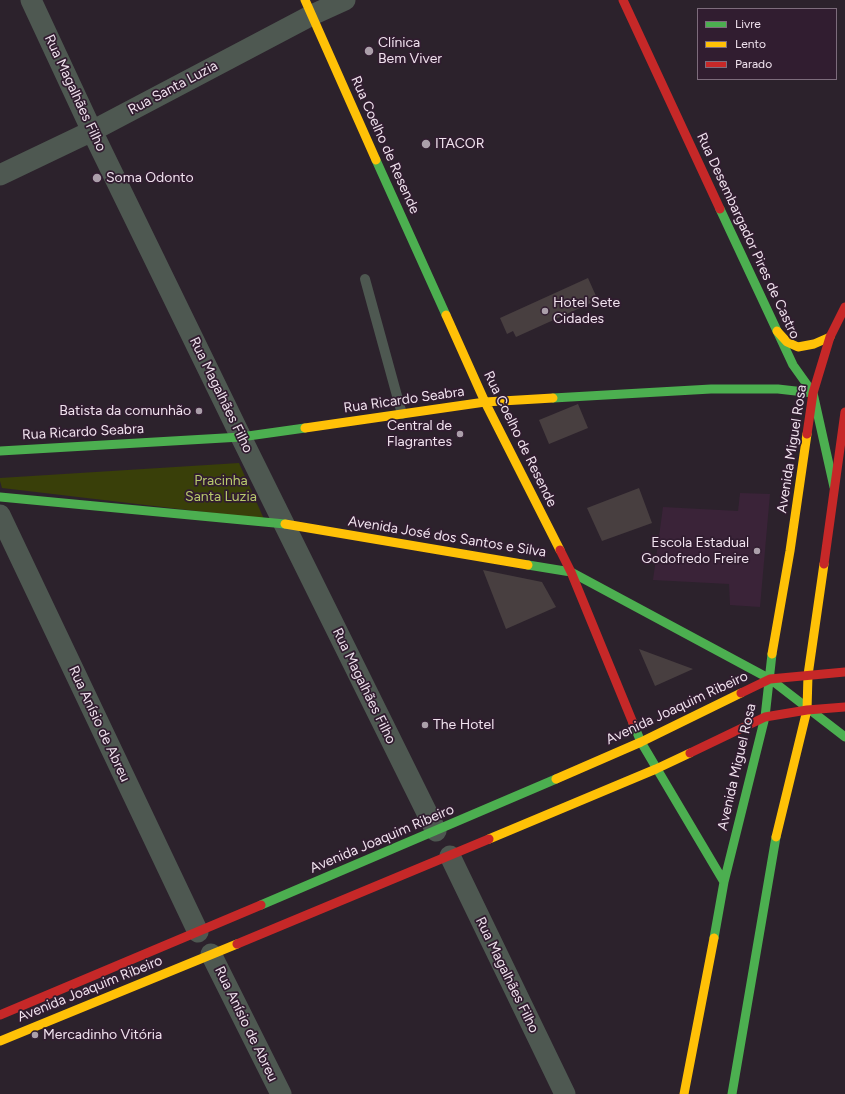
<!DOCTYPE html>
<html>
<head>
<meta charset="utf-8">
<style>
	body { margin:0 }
	#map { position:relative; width:845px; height:1094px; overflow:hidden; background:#2c222c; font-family:Figtree,sans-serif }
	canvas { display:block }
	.legend { position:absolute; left:697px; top:8px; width:140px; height:72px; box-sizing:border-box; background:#311d30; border:1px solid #7d6c7c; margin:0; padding:5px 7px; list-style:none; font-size:12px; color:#f0e2ee }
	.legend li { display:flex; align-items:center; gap:8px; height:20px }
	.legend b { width:20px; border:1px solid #7d6c7c }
</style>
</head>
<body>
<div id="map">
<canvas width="845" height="1094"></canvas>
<ul class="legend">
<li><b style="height:5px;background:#4caf50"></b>Livre</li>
<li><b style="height:5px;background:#ffc107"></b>Lento</li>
<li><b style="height:5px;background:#c62828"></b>Parado</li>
</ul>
</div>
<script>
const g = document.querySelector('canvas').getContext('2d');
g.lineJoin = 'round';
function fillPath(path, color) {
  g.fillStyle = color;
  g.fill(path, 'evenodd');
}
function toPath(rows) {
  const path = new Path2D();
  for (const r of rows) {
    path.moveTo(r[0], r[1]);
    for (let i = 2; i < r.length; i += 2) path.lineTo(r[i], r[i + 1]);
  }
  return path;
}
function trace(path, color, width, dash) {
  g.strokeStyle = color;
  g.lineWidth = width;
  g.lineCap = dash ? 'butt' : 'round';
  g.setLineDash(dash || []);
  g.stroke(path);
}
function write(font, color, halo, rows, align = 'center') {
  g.font = font + ' Figtree,sans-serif';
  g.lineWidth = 3.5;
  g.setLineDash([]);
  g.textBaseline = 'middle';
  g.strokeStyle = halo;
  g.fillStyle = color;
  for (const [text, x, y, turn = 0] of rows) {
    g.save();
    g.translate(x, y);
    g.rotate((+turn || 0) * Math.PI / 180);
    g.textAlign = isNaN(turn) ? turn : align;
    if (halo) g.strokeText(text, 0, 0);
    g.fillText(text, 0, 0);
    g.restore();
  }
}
const built = toPath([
	[740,493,770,494,760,607,730,605,729,584,653,580,663,507,738,511]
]);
const green = toPath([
	[239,463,264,519,2,488,0,481,0,478]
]);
const building = toPath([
	[588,278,596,296,589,299,591,303,516,337,513,331,507,334,500,318],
	[578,404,588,428,549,444,539,420],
	[639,488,652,523,602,541,587,508],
	[483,570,542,582,556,607,506,629],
	[639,649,693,669,655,686]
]);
const lane = toPath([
	[365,279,402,414]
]);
const street = toPath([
	[31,0,92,131,241,437,436,831],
	[0,175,92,131,312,15,345,0],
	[0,515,198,932],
	[450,856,565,1094],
	[211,954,281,1094]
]);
const fast = toPath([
	[376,160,446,315],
	[720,209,793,365,813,393,834,487],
	[553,398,711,389,778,389,813,393],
	[0,451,241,437,305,428],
	[0,497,285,524],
	[528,565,571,572,770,679,845,737],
	[633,723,641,742,724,882],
	[261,905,556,779],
	[714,938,724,882,765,717,772,654],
	[732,1094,776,837]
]);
const slow = toPath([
	[305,0,376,160],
	[446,315,485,402,560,550],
	[777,331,787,342,798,347,814,344,830,337],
	[305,428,485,402,553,398],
	[285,524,528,565],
	[772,654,790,551,807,434],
	[556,779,641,742,741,693],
	[776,837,807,710,808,675,824,564],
	[489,839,656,769,690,753],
	[0,1041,237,944],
	[684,1094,714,938]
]);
const jam = toPath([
	[623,0,720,209],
	[807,434,813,393,830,337,845,307],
	[560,550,571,572,633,723],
	[824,564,845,412],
	[741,693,770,679,845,672],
	[690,753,765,717,807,710,845,707],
	[237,944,489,839],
	[0,1015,261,905]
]);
const markers = [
	[369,51,5,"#ab9faa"],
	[426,144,5,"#ab9faa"],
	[97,178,5,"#ab9faa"],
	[545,311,4,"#ab9faa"],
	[199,411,4,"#ab9faa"],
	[460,434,4,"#ab9faa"],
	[757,551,4,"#ab9faa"],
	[425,725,4,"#ab9faa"],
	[35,1035,4,"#ab9faa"]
];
const poiNames = [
	["Clínica",378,43],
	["Bem Viver",378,59],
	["ITACOR",435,144],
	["Soma Odonto",106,178],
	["Hotel Sete",553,303],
	["Cidades",553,319],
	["Batista da comunhão",191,411,"right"],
	["Central de",452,426,"right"],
	["Flagrantes",452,442,"right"],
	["Escola Estadual",749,543,"right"],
	["Godofredo Freire",749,559,"right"],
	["The Hotel",433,725],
	["Mercadinho Vitória",43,1035]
];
const streetNames = [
	["Rua Santa Luzia",173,88,-28],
	["Rua Magalhães Filho",75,93,65],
	["Rua Coelho de Resende",385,145,66],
	["Rua Desembargador Pires de Castro",748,236,65],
	["Rua Magalhães Filho",221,395,64],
	["Rua Ricardo Seabra",404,400,-8],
	["Rua Ricardo Seabra",83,432,-3],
	["Rua Coelho de Resende",520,439,64],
	["Avenida Miguel Rosa",792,449,-81],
	["Avenida José dos Santos e Silva",447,537,9],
	["Rua Magalhães Filho",364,686,64],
	["Avenida Joaquim Ribeiro",677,708,-25],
	["Rua Anísio de Abreu",99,724,65],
	["Avenida Miguel Rosa",737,767,-77],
	["Avenida Joaquim Ribeiro",382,839,-23],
	["Rua Magalhães Filho",507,975,64],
	["Avenida Joaquim Ribeiro",90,989,-22],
	["Rua Anísio de Abreu",246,1024,64]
];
const parkNames = [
	["Pracinha",221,481],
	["Santa Luzia",221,497]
];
fillPath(built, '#3a2338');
fillPath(green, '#393f09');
fillPath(building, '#483f40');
trace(lane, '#4e5851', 10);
trace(street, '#4e5851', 21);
trace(fast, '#4caf50', 9);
trace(slow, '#ffc107', 9);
trace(jam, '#c62828', 9);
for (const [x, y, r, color] of markers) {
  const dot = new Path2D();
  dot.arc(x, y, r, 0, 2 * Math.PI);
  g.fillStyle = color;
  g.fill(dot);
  trace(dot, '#311d30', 1.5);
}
write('14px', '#f0e2ee', '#311d30', poiNames, 'left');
write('14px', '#f0e2ee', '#311d30', streetNames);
write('14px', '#b8c96c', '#311d30', parkNames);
</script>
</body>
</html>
